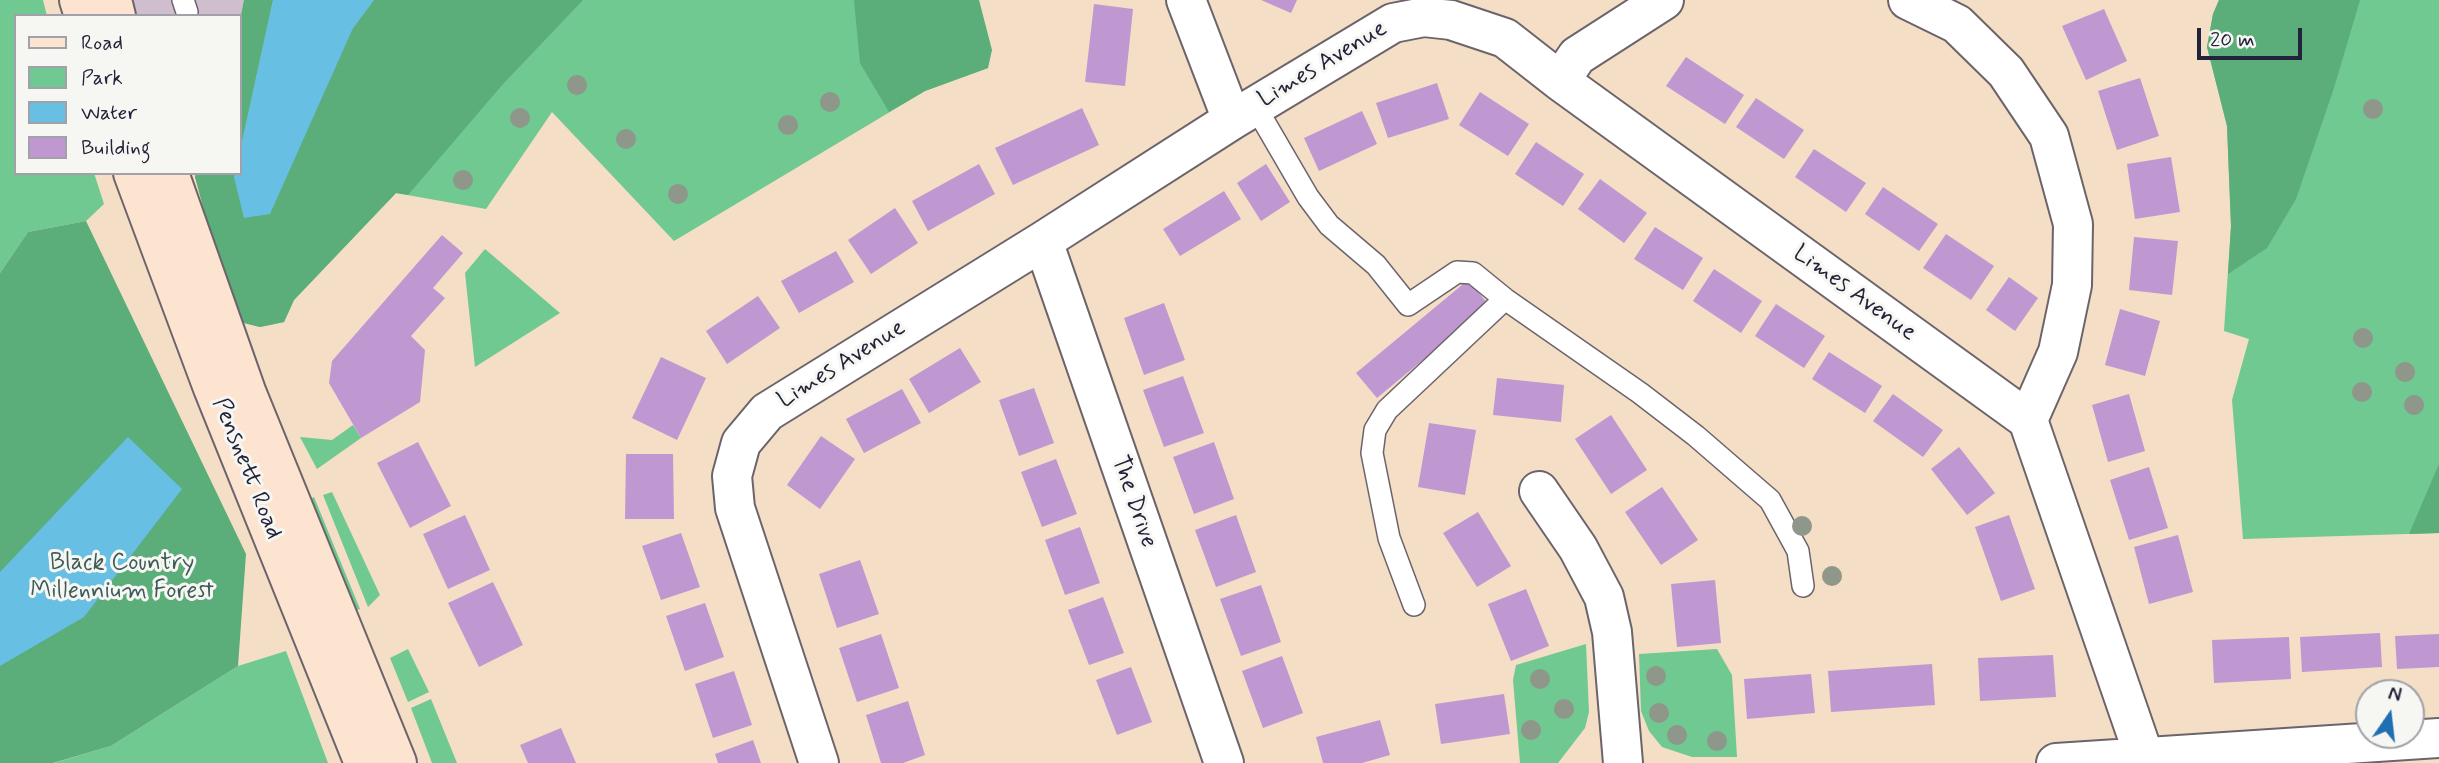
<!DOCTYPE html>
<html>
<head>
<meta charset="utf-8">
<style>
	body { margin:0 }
	#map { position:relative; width:2439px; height:763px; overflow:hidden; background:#f4dec5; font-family:Mynerve,sans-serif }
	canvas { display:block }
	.legend { position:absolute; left:14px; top:14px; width:228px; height:161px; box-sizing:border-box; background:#f6f6f2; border:2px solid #a1a1a9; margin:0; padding:9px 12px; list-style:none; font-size:21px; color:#22223b }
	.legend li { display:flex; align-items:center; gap:14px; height:35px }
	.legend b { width:35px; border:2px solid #a1a1a9 }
	.north { position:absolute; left:2355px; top:679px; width:70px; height:70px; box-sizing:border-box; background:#f6f6f2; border:2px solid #a1a1a9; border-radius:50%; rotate:14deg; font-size:19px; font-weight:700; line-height:28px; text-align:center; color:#22223b }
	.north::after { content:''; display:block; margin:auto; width:24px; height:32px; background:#1f6fb2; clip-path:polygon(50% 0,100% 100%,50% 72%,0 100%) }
	.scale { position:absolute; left:2197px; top:28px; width:105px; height:32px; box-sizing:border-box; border:4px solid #22223b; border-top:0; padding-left:9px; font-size:21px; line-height:24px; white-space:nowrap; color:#22223b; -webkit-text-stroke:5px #f6f6f2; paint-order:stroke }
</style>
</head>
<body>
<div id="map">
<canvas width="2439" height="763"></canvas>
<ul class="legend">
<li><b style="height:9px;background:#fde4d1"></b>Road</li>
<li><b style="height:19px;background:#6fc990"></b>Park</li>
<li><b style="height:19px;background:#67bfe4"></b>Water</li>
<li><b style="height:19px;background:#bf97d1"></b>Building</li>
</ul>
<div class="north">N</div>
<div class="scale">20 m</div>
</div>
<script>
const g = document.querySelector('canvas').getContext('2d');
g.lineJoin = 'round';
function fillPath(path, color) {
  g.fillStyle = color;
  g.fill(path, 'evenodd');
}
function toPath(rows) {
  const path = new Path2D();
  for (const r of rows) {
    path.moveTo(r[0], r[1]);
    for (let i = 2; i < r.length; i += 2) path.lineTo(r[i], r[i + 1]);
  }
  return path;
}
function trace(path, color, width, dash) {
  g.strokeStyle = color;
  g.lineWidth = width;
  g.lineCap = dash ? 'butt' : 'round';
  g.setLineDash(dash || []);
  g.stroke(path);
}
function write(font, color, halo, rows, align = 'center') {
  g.font = font + ' Mynerve,sans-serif';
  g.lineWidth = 6;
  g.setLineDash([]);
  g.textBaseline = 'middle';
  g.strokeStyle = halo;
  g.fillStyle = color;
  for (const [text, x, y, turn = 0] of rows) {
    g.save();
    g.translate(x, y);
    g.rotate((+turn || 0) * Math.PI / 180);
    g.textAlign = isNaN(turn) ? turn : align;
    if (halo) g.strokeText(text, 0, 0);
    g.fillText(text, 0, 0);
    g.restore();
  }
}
const industrial = toPath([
	[93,0,244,0,240,21,240,16,97,16]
]);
const green = toPath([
	[0,0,43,0,47,16,16,16,16,173,94,173,104,204,86,221,28,232,0,273],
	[244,0,979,0,988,68,925,91,674,241,552,112,486,209,396,193,294,300,284,322,260,327,244,323,195,177,196,173,240,173,240,21],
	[2219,0,2439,0,2439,533,2243,539,2232,400,2249,339,2224,331,2231,226,2227,126,2207,47,2213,14],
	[485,249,560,313,475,367,465,273],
	[353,425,361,438,317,469,300,437,332,440],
	[332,492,380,595,368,607,323,495],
	[314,497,360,609,347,613,302,503],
	[1586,644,1589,712,1585,728,1558,763,1520,763,1513,680,1516,665],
	[408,649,429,692,408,702,390,658],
	[1717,649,1732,675,1737,757,1692,757,1662,747,1649,731,1641,711,1639,654],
	[286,651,328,763,54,763,111,746,238,666],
	[431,699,457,763,432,763,411,708]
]);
const forest = toPath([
	[244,0,273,0,240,151,240,21],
	[374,0,583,0,503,84,408,195,396,193,294,300,284,322,260,327,244,323,231,313,195,177,196,173,235,173,244,218,353,28],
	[854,0,979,0,992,50,988,68,925,91,889,112,860,63],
	[2219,0,2360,0,2334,88,2296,199,2267,248,2228,274,2231,226,2227,126,2207,47,2213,14],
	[86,221,246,554,238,666,111,746,53,763,0,763,0,273,28,232],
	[2439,464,2439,533,2409,534]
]);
const water = toPath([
	[273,0,374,0,353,28,270,214,244,218,234,177,235,173,240,173,240,151],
	[128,437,182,489,84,617,0,666,0,572]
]);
const building = toPath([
	[1261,0,1297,0,1291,13],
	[1094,4,1133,9,1125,86,1085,82],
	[2104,9,2127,61,2086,80,2062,26],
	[1686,57,1744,95,1725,124,1666,86],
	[2140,78,2159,136,2117,150,2098,91],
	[1437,83,1449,119,1388,138,1376,103],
	[1480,92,1529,124,1508,156,1459,125],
	[1756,98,1804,130,1784,159,1736,127],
	[1082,108,1099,145,1013,185,995,148],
	[1362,111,1377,144,1319,171,1304,138],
	[1536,142,1584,174,1563,206,1515,174],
	[1814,149,1866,183,1846,212,1795,177],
	[2171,157,2180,212,2135,219,2127,164],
	[979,164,995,194,928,231,912,201],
	[1266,164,1290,202,1261,221,1237,183],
	[1600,179,1647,213,1624,243,1578,209],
	[1883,187,1938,224,1919,251,1865,214],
	[1224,191,1241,219,1180,256,1163,229],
	[895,208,918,243,871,274,848,240],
	[1655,227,1703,258,1683,290,1634,259],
	[1946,234,1994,266,1971,300,1923,268],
	[442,235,463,253,433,288,445,298,411,336,425,350,420,402,361,438,329,383,332,361],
	[2134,237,2178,241,2172,295,2129,290],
	[836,251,854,282,799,313,781,281],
	[1714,269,1762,301,1741,333,1693,301],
	[2009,277,2038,298,2015,331,1986,310],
	[1468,280,1489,305,1377,398,1356,373],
	[758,296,780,328,727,364,706,331],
	[1164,303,1185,360,1144,375,1124,318],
	[1776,304,1825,336,1804,368,1755,336],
	[2120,309,2160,321,2145,376,2105,365],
	[960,348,981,382,929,413,909,379],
	[1829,352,1882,386,1865,413,1812,379],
	[661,357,706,378,677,440,632,418],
	[1183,376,1204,433,1164,447,1143,390],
	[1497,378,1564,385,1561,422,1493,415],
	[1034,388,1054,443,1019,456,999,400],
	[902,389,921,423,864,453,846,419],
	[1893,394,1943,430,1923,457,1873,421],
	[2129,394,2145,451,2108,462,2092,405],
	[1611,415,1647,470,1611,494,1575,439],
	[1429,423,1476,430,1465,495,1418,487],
	[821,436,855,459,820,509,787,485],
	[418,442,451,506,410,528,377,463],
	[1214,442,1234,499,1194,514,1173,457],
	[1959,447,1995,493,1967,515,1931,469],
	[626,454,673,454,674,519,625,519],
	[1056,459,1077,514,1042,527,1021,472],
	[2149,467,2168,528,2129,540,2110,480],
	[1662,487,1698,540,1661,565,1625,512],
	[1478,512,1511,566,1477,587,1443,533],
	[465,515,490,570,448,589,423,534],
	[1236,515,1256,572,1216,587,1195,530],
	[2009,515,2035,589,2001,601,1975,527],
	[1080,527,1100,583,1065,595,1045,540],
	[681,533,700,587,661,600,642,546],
	[2178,535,2193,592,2149,604,2134,547],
	[860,560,879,614,837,628,819,574],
	[1715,580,1721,643,1677,647,1671,584],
	[493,582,523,645,479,667,448,603],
	[1261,585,1281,642,1241,656,1220,599],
	[1526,589,1549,646,1511,661,1488,604],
	[1103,597,1124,653,1089,665,1068,610],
	[705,603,724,657,685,671,666,616],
	[2380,633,2382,667,2302,672,2300,637],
	[881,634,899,688,857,702,839,648],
	[2439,634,2439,667,2397,669,2395,636],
	[2289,637,2291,679,2214,683,2212,640],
	[2053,655,2056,697,1980,701,1978,658],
	[1282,656,1303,713,1263,728,1242,671],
	[1932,664,1935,705,1831,712,1828,671],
	[1131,667,1152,722,1117,735,1096,680],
	[734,671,752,725,713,738,695,684],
	[1811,674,1815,713,1747,719,1744,679],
	[1504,694,1510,734,1441,744,1435,704],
	[908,701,925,755,903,763,881,763,866,715],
	[1380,720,1390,755,1362,763,1323,763,1316,737],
	[561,728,576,763,528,763,520,745],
	[753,740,761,763,718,763,715,754]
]);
const lane = toPath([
	[183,0,187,12],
	[1255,106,1308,197,1329,225,1376,265,1408,305,1457,272,1473,273,1505,299,1387,410,1375,430,1372,453,1389,538,1414,605],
	[1505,299,1640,393,1696,436,1770,500,1798,551,1803,586]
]);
const street = toPath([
	[1186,0,1232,120],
	[1908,0,1957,24,2006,72,2049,136,2073,224,2072,285,2058,352,2028,420],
	[1560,81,1577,56,1664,0],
	[1043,241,1224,763],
	[1539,491,1578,548,1604,597,1612,632,1623,763],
	[819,763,735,508,732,476,741,443,767,412,1043,241,1232,120,1393,23,1424,17,1451,20,1505,38,1560,81,2028,420,2144,756],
	[2056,763,2439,738]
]);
const secondary = toPath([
	[79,0,84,16],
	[112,0,116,16],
	[133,173,213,388,364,763],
	[169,173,247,394,397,763]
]);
const trees = [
	[577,85],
	[830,102],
	[2373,109],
	[520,118],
	[788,125],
	[626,139],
	[463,180],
	[678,194],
	[2363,338],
	[2405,372],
	[2362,392],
	[2414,405],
	[1802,526],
	[1832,576],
	[1656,676],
	[1540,679],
	[1564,709],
	[1659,713],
	[1531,730],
	[1677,735],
	[1717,741]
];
const streetNames = [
	["Limes Avenue",1323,65,-31],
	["Limes Avenue",1854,294,36],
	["Limes Avenue",842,365,-32],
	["Pensnett Road",246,469,68],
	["The Drive",1133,502,71]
];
const parkNames = [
	["Black Country",122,564],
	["Millennium Forest",122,592]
];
fillPath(industrial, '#d0bdcd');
fillPath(green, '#6fc990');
fillPath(forest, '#5bad7a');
fillPath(water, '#67bfe4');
fillPath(building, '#bf97d1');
trace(lane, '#6c646b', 24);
trace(street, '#6c646b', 42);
trace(secondary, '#6c646b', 42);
trace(lane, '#fff', 21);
trace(street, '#fff', 38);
trace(secondary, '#fde4d1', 38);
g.fillStyle = '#8f968a';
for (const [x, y] of trees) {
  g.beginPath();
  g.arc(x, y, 10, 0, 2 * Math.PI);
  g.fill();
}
write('24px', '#22223b', '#f6f6f2', streetNames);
write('24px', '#3d5c59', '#f6f6f2', parkNames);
</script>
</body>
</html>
